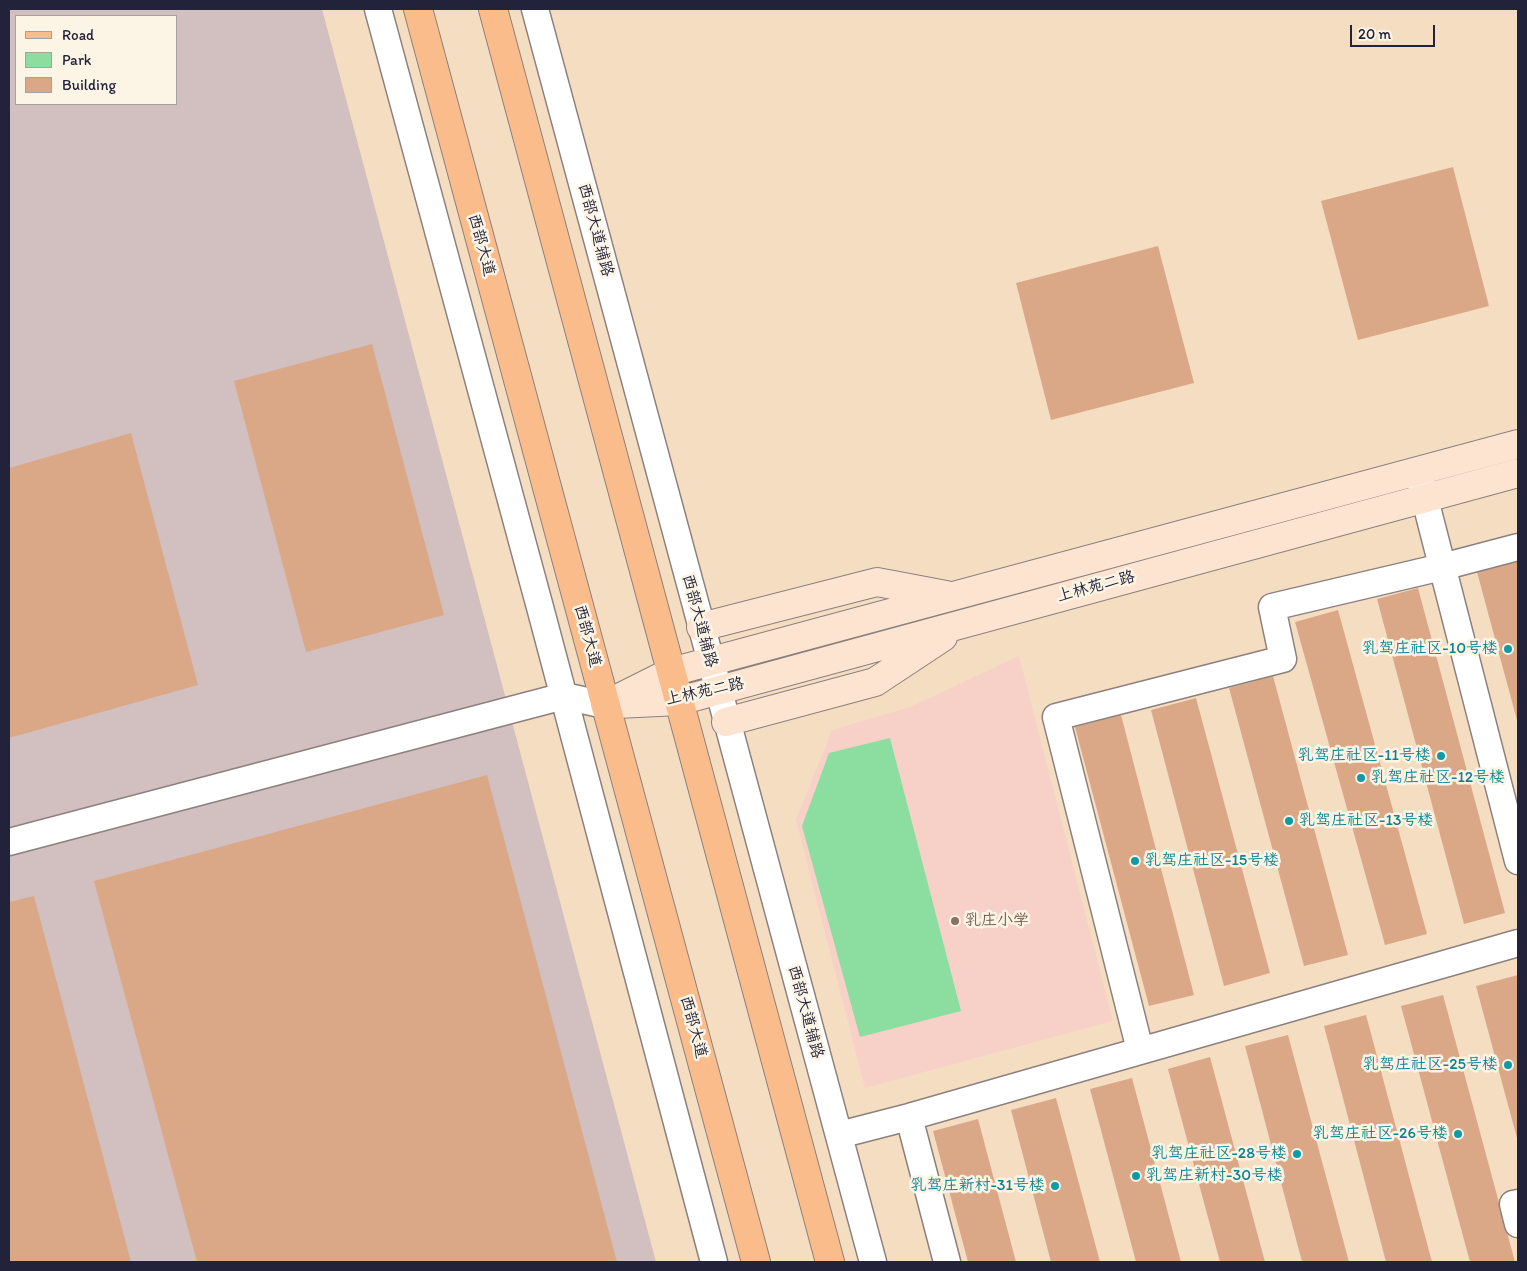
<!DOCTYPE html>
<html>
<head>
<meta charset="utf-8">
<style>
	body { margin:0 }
	#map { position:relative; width:1527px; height:1271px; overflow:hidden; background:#f5ddc2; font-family:Itim,sans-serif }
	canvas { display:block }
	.frame { position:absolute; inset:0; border:10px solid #22223b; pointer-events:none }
	.legend { position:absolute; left:15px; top:15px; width:162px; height:90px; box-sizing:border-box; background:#fcf5e5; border:1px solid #a5a1a1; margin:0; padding:6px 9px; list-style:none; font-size:15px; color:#22223b }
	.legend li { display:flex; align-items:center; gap:10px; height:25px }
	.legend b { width:25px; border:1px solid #a5a1a1 }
	.scale { position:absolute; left:1350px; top:25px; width:85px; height:22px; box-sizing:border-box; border:2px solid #22223b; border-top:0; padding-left:6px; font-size:15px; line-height:18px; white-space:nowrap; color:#22223b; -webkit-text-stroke:4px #fcf5e5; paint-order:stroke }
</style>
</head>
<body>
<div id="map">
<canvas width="1527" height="1271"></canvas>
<div class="frame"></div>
<ul class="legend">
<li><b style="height:6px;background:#f9bc8a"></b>Road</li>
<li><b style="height:14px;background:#8bde9f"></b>Park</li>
<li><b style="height:14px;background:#dba887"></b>Building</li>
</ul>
<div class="scale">20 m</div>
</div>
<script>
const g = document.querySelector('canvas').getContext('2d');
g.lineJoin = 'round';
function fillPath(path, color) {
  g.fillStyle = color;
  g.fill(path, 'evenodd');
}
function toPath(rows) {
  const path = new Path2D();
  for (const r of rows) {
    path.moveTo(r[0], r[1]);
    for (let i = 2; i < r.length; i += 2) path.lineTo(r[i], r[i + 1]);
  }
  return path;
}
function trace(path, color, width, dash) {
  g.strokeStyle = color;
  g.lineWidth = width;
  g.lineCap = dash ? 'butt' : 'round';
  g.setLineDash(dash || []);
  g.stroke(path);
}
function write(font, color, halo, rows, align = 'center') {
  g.font = font + ' Itim,"LXGW WenKai TC",sans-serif';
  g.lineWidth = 5;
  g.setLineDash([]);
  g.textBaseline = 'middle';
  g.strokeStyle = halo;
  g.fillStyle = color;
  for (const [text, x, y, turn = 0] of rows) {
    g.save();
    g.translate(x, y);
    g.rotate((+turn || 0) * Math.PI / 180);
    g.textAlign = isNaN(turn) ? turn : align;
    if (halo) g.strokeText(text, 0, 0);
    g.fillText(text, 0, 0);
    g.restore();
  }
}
const built = toPath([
	[1019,656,1113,1021,865,1088,796,820,832,730,910,707]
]);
const industrial = toPath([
	[9,9,322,9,656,1262,9,1262],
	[16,16,176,16,176,104,16,104]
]);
const green = toPath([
	[890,738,961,1011,860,1037,802,826,829,753]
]);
const building = toPath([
	[1453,167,1489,306,1358,340,1321,201],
	[1158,246,1194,383,1051,420,1016,283],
	[372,344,444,615,306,652,234,381],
	[131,433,198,685,9,738,9,468],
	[1518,561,1518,724,1477,572],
	[1418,588,1505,913,1464,924,1377,599],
	[1338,610,1427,934,1385,945,1295,622],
	[1273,676,1348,955,1304,966,1229,688],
	[1196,698,1270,973,1224,986,1151,710],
	[1121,715,1194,995,1149,1006,1075,727],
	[487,775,617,1262,197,1262,94,881],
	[34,896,131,1262,9,1262,9,902],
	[1518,975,1518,1142,1476,986],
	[1443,995,1515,1262,1470,1262,1401,1006],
	[1366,1015,1432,1262,1386,1262,1324,1026],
	[1288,1035,1349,1262,1302,1262,1245,1046],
	[1210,1057,1265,1262,1220,1262,1168,1069],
	[1132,1078,1181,1262,1136,1262,1090,1089],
	[1056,1098,1100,1262,1051,1262,1011,1110],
	[978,1119,1016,1262,968,1262,933,1131]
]);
const street = toPath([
	[378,9,541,611,714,1262],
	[535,9,873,1262],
	[1419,476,1518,861],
	[9,842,564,696,605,705],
	[1140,1050,1056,717,1283,659,1272,607,1442,567,1518,547],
	[909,1117,947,1262],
	[839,1135,909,1117,1518,943],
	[1518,1203,1513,1204,1518,1224]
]);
const secondary = toPath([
	[701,627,877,582,946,595],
	[617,704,679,701,1518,473],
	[605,705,671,672,1518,444],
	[726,722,875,682,943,637]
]);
const primary = toPath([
	[418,9,756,1262],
	[493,9,830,1262]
]);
const markers = [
	[1508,649,5,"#0f9aa8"],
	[1441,756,5,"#0f9aa8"],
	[1361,778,5,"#0f9aa8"],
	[1289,821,5,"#0f9aa8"],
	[1135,861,5,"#0f9aa8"],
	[955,921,5,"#8d6e63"],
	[1508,1065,5,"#0f9aa8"],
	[1458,1134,5,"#0f9aa8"],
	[1297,1154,5,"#0f9aa8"],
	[1136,1176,5,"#0f9aa8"],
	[1055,1186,5,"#0f9aa8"]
];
const streetNames = [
	["西部大道辅路",595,230,75],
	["西部大道",481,245,75],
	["上林苑二路",1096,587,-15],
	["西部大道辅路",699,621,75],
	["西部大道",587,636,75],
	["上林苑二路",705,692,-12],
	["西部大道辅路",805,1012,75],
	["西部大道",693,1027,75]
];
const cultureNames = [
	["乳驾庄社区-10号楼",1498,649],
	["乳驾庄社区-11号楼",1431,756],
	["乳驾庄社区-12号楼",1371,778,"left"],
	["乳驾庄社区-13号楼",1299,821,"left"],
	["乳驾庄社区-15号楼",1145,861,"left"],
	["乳驾庄社区-25号楼",1498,1065],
	["乳驾庄社区-26号楼",1448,1134],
	["乳驾庄社区-28号楼",1287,1154],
	["乳驾庄新村-30号楼",1146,1176,"left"],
	["乳驾庄新村-31号楼",1045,1186]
];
const educationNames = [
	["乳庄小学",965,921]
];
fillPath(built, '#f7d1c7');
fillPath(industrial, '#d2bfc0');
fillPath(green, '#8bde9f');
fillPath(building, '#dba887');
trace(street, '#8c807e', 29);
trace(secondary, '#8c807e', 30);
trace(primary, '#8c807e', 30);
trace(street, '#fff', 26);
trace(secondary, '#fde4d0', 28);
trace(primary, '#f9bc8a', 28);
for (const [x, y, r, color] of markers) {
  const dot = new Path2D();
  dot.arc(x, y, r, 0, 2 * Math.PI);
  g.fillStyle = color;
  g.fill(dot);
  trace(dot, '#fcf5e5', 2);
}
write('16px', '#22223b', '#fcf5e5', streetNames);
write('16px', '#0d838f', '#fcf5e5', cultureNames, 'right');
write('16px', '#785e54', '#fcf5e5', educationNames, 'left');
</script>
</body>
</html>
